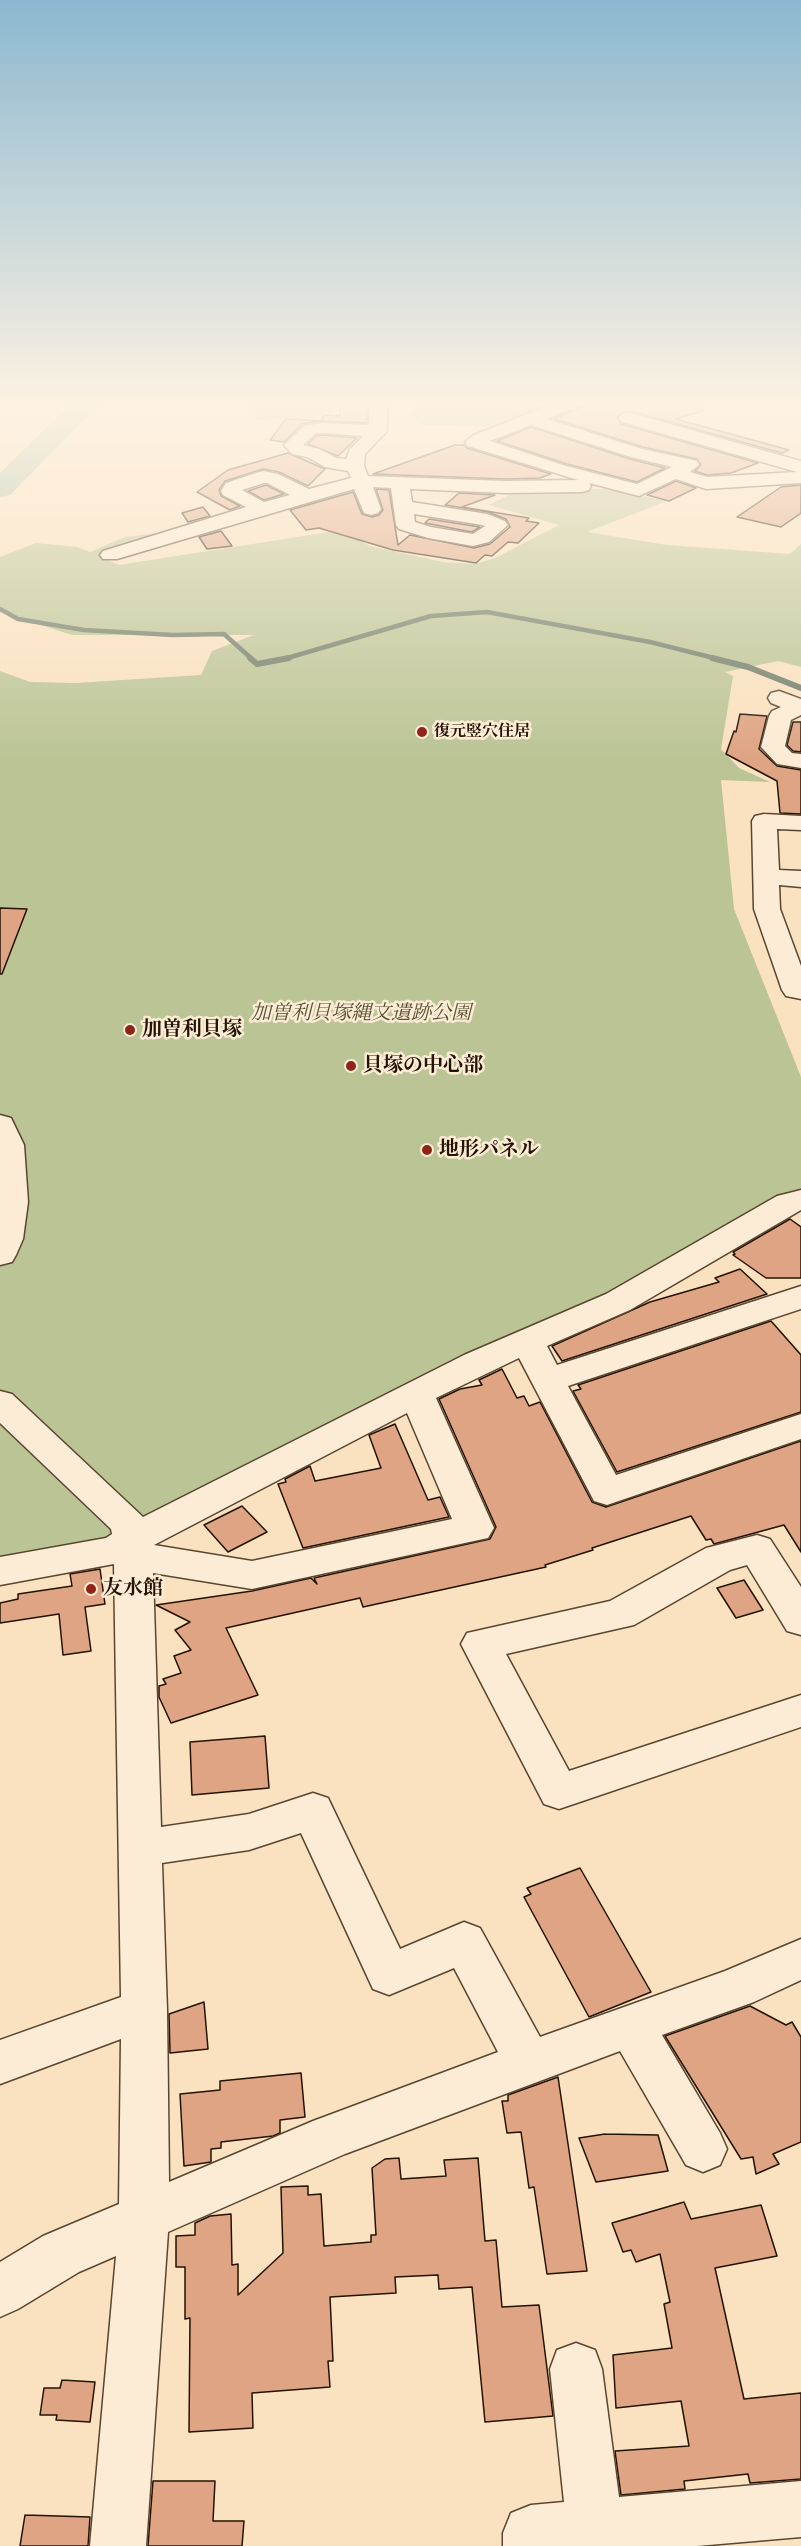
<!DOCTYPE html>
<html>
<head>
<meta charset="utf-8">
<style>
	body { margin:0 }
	canvas { display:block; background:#fae1bf }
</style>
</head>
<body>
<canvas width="801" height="2546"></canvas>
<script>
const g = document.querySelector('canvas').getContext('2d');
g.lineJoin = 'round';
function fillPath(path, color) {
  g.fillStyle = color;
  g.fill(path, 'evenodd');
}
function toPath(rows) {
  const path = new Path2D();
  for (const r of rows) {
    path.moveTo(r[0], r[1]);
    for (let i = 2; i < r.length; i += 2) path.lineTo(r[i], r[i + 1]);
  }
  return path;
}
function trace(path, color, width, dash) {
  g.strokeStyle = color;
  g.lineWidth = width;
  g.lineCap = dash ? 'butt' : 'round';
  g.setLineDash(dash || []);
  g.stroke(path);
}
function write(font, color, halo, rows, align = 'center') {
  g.font = font + ' "Gentium Book Plus","Noto Serif JP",serif';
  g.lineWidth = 5;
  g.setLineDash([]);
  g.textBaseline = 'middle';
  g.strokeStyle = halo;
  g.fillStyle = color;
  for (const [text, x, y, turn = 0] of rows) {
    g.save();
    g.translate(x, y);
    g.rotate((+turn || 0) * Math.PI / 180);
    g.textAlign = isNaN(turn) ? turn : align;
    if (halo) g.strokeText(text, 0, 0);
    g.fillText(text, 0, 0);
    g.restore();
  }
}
const green = toPath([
	[246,405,333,405,333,412,312,417,256,420],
	[418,405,549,405,493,426,420,425,411,415],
	[607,489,667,501,587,532,667,545,790,554,801,544,801,667,778,661,725,672,733,676,721,749,739,768,770,782,721,780,734,909,801,1077,801,1193,706,1247,116,1541,0,1563,0,671,30,682,76,683,201,675,212,651,254,635,72,635,0,612,0,557,36,543,77,547,90,552,125,537,158,533,148,539,116,549,100,557,119,565,329,532,350,535,370,546,443,562,475,564,495,558,559,525,489,505,519,490]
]);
const streamFar1 = toPath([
	[0,609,18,619,84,630,173,635,224,634,252,659],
	[284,659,431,616,487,612,650,642,718,659]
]);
const stream = toPath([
	[250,658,257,664,289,658],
	[712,658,748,667,801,688]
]);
const river = toPath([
	[70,405,98,405,10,495,0,497,0,473,70,405]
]);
const building = toPath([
	[340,405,367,405,367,423,321,421,324,415,340,416,340,405],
	[585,405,702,405,702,411,676,419,789,450,782,453,634,412,622,412,617,417,621,424,758,463,731,473,707,475,695,471,701,465,697,459,643,447,554,419,585,405],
	[286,419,306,420,321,421,302,424,284,442,270,440,286,419],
	[531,427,630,459,665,468,637,482,567,464,497,441,531,427],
	[323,435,357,438,338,456,308,444,316,436,323,435],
	[455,445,464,445,467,448,551,474,540,478,505,479,373,474,455,445],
	[288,453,325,469,308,486,279,472,263,469,225,481,219,490,221,496,240,506,230,510,197,492,228,470,288,453],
	[676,481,696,488,669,501,647,495,676,481],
	[266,485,284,494,264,500,248,491,266,485],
	[801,485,801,513,781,527,737,517,781,487,801,485],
	[376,489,389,490,398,545,410,535,474,548,490,544,510,527,506,519,488,512,445,505,459,493,495,495,462,507,529,518,526,521,539,523,518,543,508,542,492,556,485,555,476,563,393,550,319,528,306,530,290,510,353,492,362,514,372,517,379,515,383,510,376,489],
	[203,507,210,516,188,522,182,513,203,507],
	[429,519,480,527,472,532,425,523,429,519],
	[221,531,232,546,207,549,199,537,221,531],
	[740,714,767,716,759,749,777,766,801,770,801,814,780,813,777,781,726,754,734,731,736,732,740,714],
	[793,722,801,722,801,752,793,751,787,745,793,722],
	[0,908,27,909,2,974,0,974,0,908],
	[790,1219,801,1227,801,1278,766,1278,733,1255,735,1254,733,1252,790,1219],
	[740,1269,767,1294,562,1361,552,1346,650,1302,719,1282,715,1278,740,1269],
	[771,1321,801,1355,801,1412,617,1472,573,1391,581,1389,578,1385,771,1321],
	[502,1369,517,1398,524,1396,529,1406,540,1402,592,1502,606,1507,801,1441,801,1552,784,1525,714,1544,711,1539,706,1540,691,1516,592,1548,593,1550,545,1565,546,1567,363,1607,360,1598,226,1628,258,1695,171,1723,159,1697,159,1686,166,1684,163,1679,181,1673,174,1656,191,1650,175,1630,190,1622,156,1605,252,1591,311,1578,317,1584,314,1578,490,1539,496,1527,439,1399,460,1389,482,1385,479,1380,502,1369],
	[395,1424,428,1500,440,1497,449,1517,303,1548,278,1484,286,1482,285,1479,310,1466,315,1481,381,1468,369,1435,395,1424],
	[242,1506,267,1532,228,1552,204,1525,242,1506],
	[100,1569,105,1604,85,1607,91,1651,63,1655,59,1614,0,1623,0,1603,18,1599,18,1594,72,1586,70,1574,100,1569],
	[744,1580,763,1610,736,1618,717,1588,744,1580],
	[265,1736,269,1788,192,1795,190,1742,265,1736],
	[580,1868,651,1992,589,2017,524,1897,531,1894,527,1888,580,1868],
	[204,2002,208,2049,170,2053,169,2014,204,2002],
	[750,2006,786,2025,792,2022,801,2037,801,2142,773,2154,779,2164,756,2174,753,2157,741,2159,665,2036,750,2006],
	[301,2073,305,2117,280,2120,280,2133,273,2136,221,2142,221,2148,211,2149,211,2162,184,2166,180,2094,220,2090,220,2081,301,2073],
	[558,2077,587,2271,547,2274,534,2187,529,2188,521,2132,507,2133,502,2101,508,2101,508,2095,558,2077],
	[605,2134,658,2135,668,2171,596,2182,579,2138,605,2134],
	[399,2158,401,2179,446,2176,444,2160,478,2158,485,2241,496,2240,502,2307,539,2305,553,2416,485,2422,472,2287,439,2289,438,2275,395,2277,396,2293,330,2297,333,2361,328,2361,330,2387,252,2393,253,2428,189,2432,190,2318,185,2319,185,2267,176,2267,176,2236,195,2235,195,2223,210,2216,231,2214,232,2265,238,2264,238,2295,283,2253,281,2187,308,2186,308,2195,321,2194,324,2246,371,2242,371,2235,376,2235,372,2168,385,2159,399,2158],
	[684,2202,691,2219,761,2205,777,2256,715,2268,744,2399,801,2393,801,2479,750,2483,748,2474,684,2481,685,2489,621,2495,615,2451,689,2446,681,2401,616,2408,613,2355,672,2348,664,2304,670,2302,660,2254,636,2262,631,2250,623,2252,612,2223,684,2202],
	[62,2380,95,2382,90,2422,56,2420,57,2415,40,2415,44,2388,60,2388,62,2380],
	[153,2481,215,2481,213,2521,244,2521,242,2546,148,2546,153,2481],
	[25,2515,90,2517,88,2546,20,2546,25,2515]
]);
const minor = toPath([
	[369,405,387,405,387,431,365,454,364,466,368,476,505,481,578,480,468,446,465,442,474,435,550,405,574,405,571,409,547,419,642,449,697,461,699,465,690,472,707,477,797,472,622,422,619,418,622,414,628,413,634,414,801,461,801,483,706,489,676,479,639,496,589,483,591,486,589,490,582,492,505,493,410,489,412,502,487,514,505,521,508,525,489,542,473,546,428,538,399,529,396,525,391,488,373,487,381,509,378,513,371,515,364,513,354,489,117,559,103,559,100,555,103,551,246,507,223,495,221,491,226,483,256,473,263,471,278,474,309,489,351,478,348,471,325,467,307,457,292,454,284,445,304,426,310,425,323,423,369,425,369,405],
	[531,425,631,457,672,467,637,484,566,466,490,441,531,425],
	[323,433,363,436,350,449,346,459,336,458,319,449,303,445,315,434,323,433],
	[264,483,267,483,290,495,264,502,242,490,264,483],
	[414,514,482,525,485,526,473,534,431,527,415,522,414,514],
	[779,691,801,699,801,715,791,720,785,746,792,753,801,754,801,768,777,764,761,747,769,716,772,711,781,707,771,703,768,698,771,693,779,691],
	[764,814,801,816,801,830,777,829,779,870,801,871,801,887,779,885,780,909,801,966,801,999,786,996,782,990,754,909,752,821,755,816,764,814],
	[0,1115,11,1118,24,1145,28,1202,23,1239,16,1255,12,1262,0,1265,0,1115],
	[801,1190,801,1210,630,1310,547,1346,557,1365,801,1286,801,1309,568,1386,616,1475,801,1414,801,1439,607,1505,594,1501,519,1358,436,1398,494,1528,488,1538,252,1589,153,1573,161,1827,249,1814,313,1793,328,1798,400,1949,464,1922,480,1928,540,2037,725,1971,801,1939,801,1980,754,2002,662,2035,720,2133,727,2149,720,2165,703,2172,686,2165,620,2051,345,2154,168,2232,146,2546,90,2546,116,2256,79,2272,18,2309,0,2317,0,2262,43,2236,119,2204,121,2039,0,2084,0,2040,121,1997,114,1564,0,1585,0,1557,106,1538,112,1534,111,1529,0,1423,0,1391,12,1394,143,1517,464,1355,606,1294,777,1196,801,1190],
	[407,1413,452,1519,252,1561,154,1545,407,1413],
	[301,1833,373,1989,389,1995,454,1968,498,2052,313,2121,169,2182,167,2010,162,1863,249,1850,301,1833],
	[757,1535,770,1539,801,1587,801,1635,787,1631,747,1565,730,1570,634,1625,506,1654,569,1771,801,1695,801,1727,559,1809,544,1804,461,1644,467,1633,610,1601,706,1548,757,1535],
	[576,2343,595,2350,602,2369,619,2497,801,2481,801,2537,697,2546,503,2546,503,2533,511,2513,531,2505,564,2502,550,2369,557,2350,576,2343]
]);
const markers = [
	[422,732,6,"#8f2418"],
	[130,1030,6,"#8f2418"],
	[351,1066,6,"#8f2418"],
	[427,1150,6,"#8f2418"],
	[91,1589,6,"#8f2418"]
];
const farPoinames = [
	["復元竪穴住居",434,732]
];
const parkNames = [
	["加曽利貝塚縄文遺跡公園",361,1014]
];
const poiNames = [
	["加曽利貝塚",142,1030],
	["貝塚の中心部",363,1066],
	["地形パネル",439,1150],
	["友水館",103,1589]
];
fillPath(green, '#bac495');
trace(streamFar1, '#6d7a67', 4.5);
trace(stream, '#6d7a67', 6);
fillPath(river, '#9fbeac');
fillPath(building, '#dea484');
trace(building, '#231300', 1.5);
trace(minor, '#594630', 3);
fillPath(minor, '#fcecd5');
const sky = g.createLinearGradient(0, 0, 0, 761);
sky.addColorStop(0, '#8bb8d0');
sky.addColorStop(0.53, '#fdf2e2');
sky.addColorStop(1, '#fdf2e200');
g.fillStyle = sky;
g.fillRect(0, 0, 801, 761);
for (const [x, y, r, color] of markers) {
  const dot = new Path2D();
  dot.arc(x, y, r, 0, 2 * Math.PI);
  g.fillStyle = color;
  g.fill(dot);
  trace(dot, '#fcecd5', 2);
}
write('bold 16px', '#231300', '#fcecd5', farPoinames, 'left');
write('italic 20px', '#585134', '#fcecd5', parkNames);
write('bold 20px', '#231300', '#fcecd5', poiNames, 'left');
</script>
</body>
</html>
